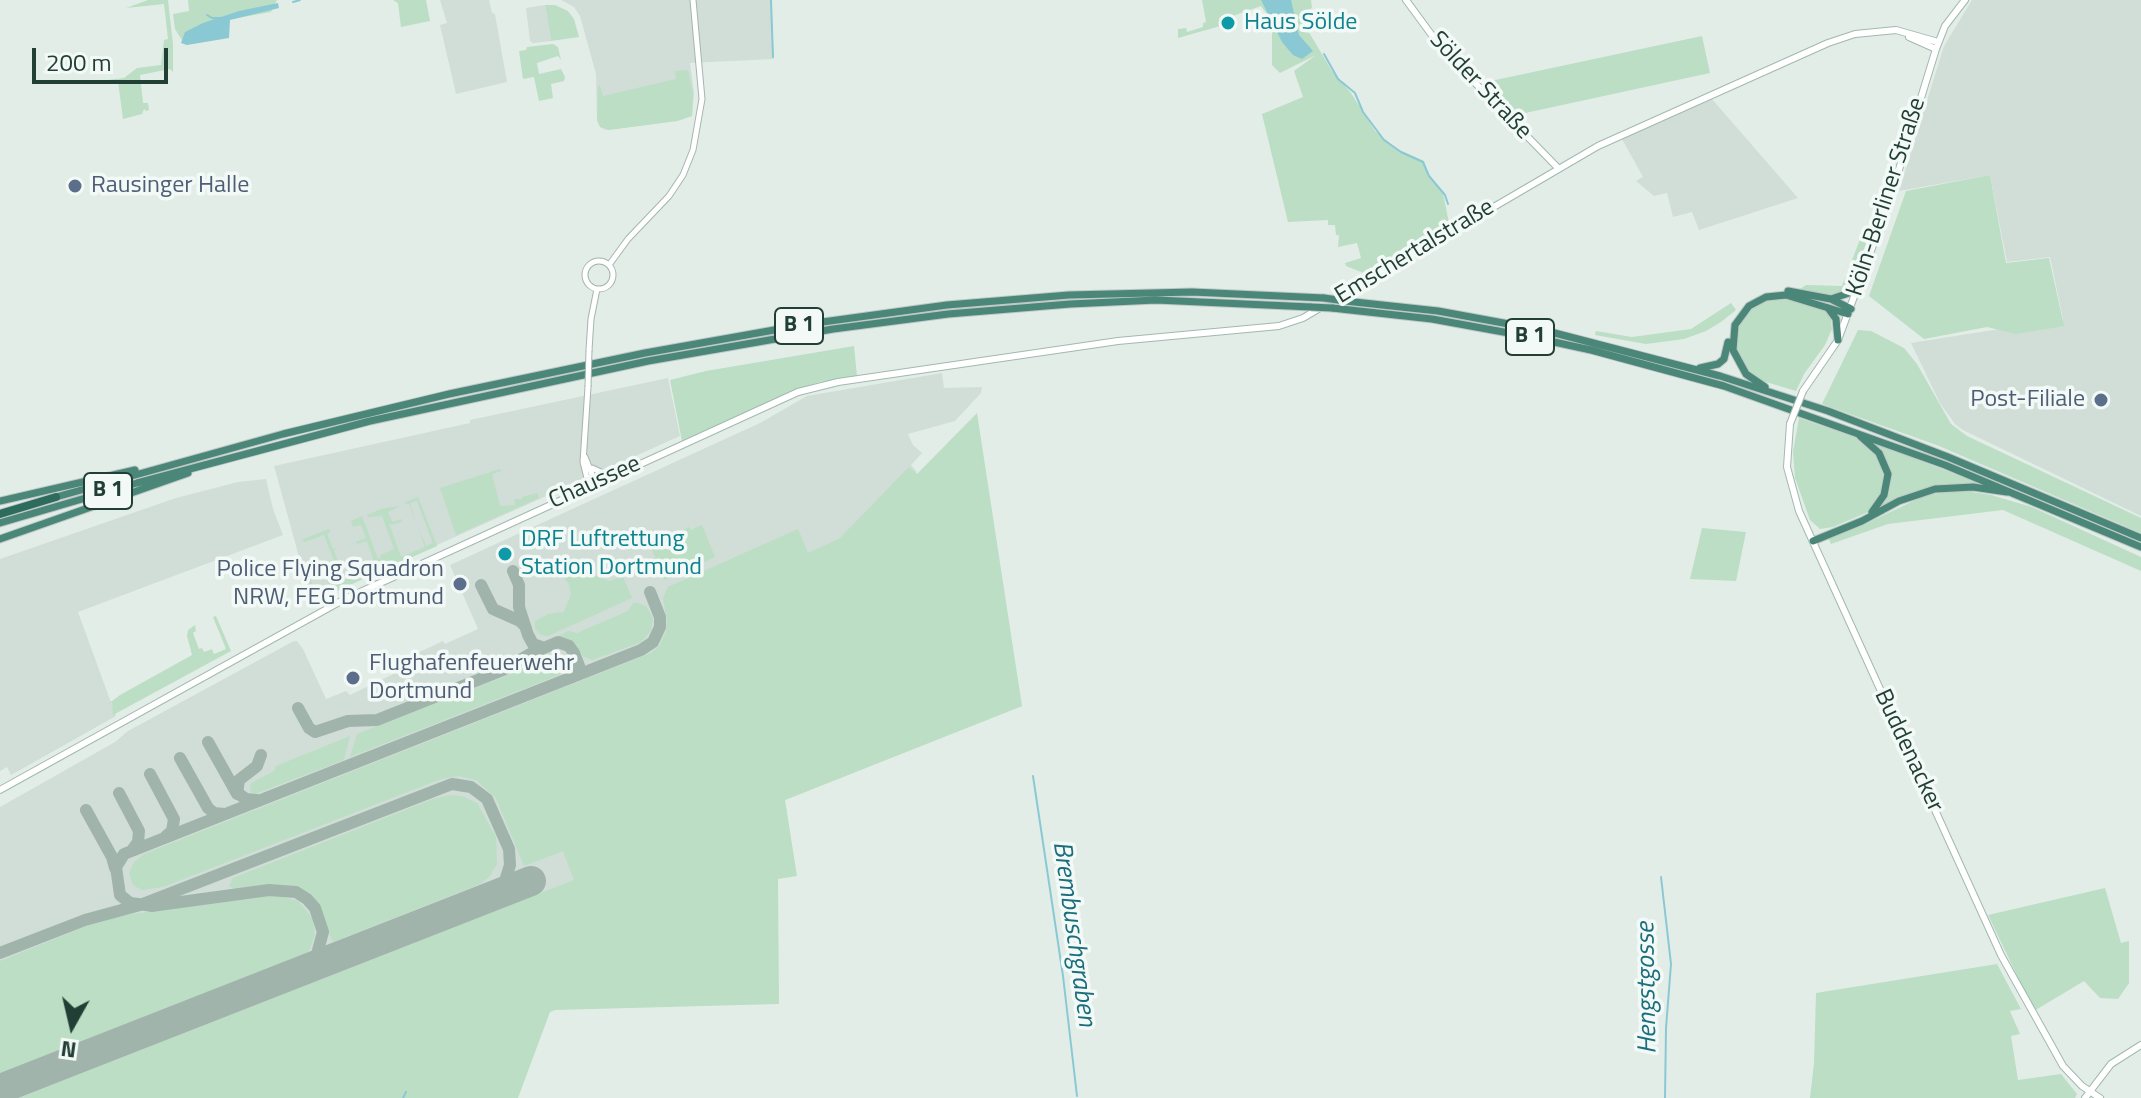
<!DOCTYPE html>
<html>
<head>
<meta charset="utf-8">
<style>
	body { margin:0 }
	#map { position:relative; width:2141px; height:1098px; overflow:hidden; background:#e3ede8; font-family:"Titillium Web",sans-serif }
	canvas { display:block }
	.north { position:absolute; left:32px; top:986px; width:80px; height:80px; -webkit-text-stroke:6px #f3f9f6; paint-order:stroke; rotate:188deg; font-size:22px; font-weight:700; line-height:32px; text-align:center; color:#223f36 }
	.north::after { content:''; display:block; margin:auto; width:28px; height:36px; background:#223f36; clip-path:polygon(50% 0,100% 100%,50% 72%,0 100%) }
	.scale { position:absolute; left:32px; top:48px; width:136px; height:36px; box-sizing:border-box; border:4px solid #223f36; border-top:0; padding-left:10px; font-size:24px; line-height:28px; white-space:nowrap; color:#223f36; -webkit-text-stroke:6px #f3f9f6; paint-order:stroke }
</style>
</head>
<body>
<div id="map">
<canvas width="2141" height="1098"></canvas>
<div class="north">N</div>
<div class="scale">200 m</div>
</div>
<script>
const g = document.querySelector('canvas').getContext('2d');
g.lineJoin = 'round';
function fillPath(path, color) {
  g.fillStyle = color;
  g.fill(path, 'evenodd');
}
function toPath(rows) {
  const path = new Path2D();
  for (const r of rows) {
    if (r.length === 3) {
      path.moveTo(r[0] + r[2], r[1]);
      path.arc(r[0], r[1], r[2], 0, 2 * Math.PI);
      continue;
    }
    path.moveTo(r[0], r[1]);
    for (let i = 2; i < r.length; i += 2) path.lineTo(r[i], r[i + 1]);
  }
  return path;
}
function trace(path, color, width, dash) {
  g.strokeStyle = color;
  g.lineWidth = width;
  g.lineCap = dash ? 'butt' : 'round';
  g.setLineDash(dash || []);
  g.stroke(path);
}
function write(font, color, halo, rows, align = 'center') {
  g.font = font + ' "Titillium Web",sans-serif';
  g.lineWidth = 7;
  g.setLineDash([]);
  g.textBaseline = 'middle';
  g.strokeStyle = halo;
  g.fillStyle = color;
  for (const [text, x, y, turn = 0] of rows) {
    g.save();
    g.translate(x, y);
    g.rotate((+turn || 0) * Math.PI / 180);
    g.textAlign = isNaN(turn) ? turn : align;
    if (halo) g.strokeText(text, 0, 0);
    g.fillText(text, 0, 0);
    g.restore();
  }
}
const built = toPath([
	[440,0,489,0,492,13,495,14,507,82,456,94,440,25,447,23],
	[561,0,771,0,774,59,690,63,694,93,692,116,677,121,606,130,600,127,597,120,596,74,580,16,574,7],
	[1972,0,2141,0,2141,516,1963,430,1955,424,1940,403,1911,343,2063,319,2050,257,2007,262,1990,175,1899,191,1944,46],
	[545,5,551,41,533,43,530,41,526,8],
	[1712,99,1798,198,1699,230,1692,212,1673,217,1667,193,1654,196,1636,181,1643,177,1622,139],
	[942,373,944,388,982,387,981,393,955,421,908,434,913,445,922,453,911,465,917,472,838,552,1022,706,785,800,796,875,769,878,552,1006,514,1098,0,1098,0,807,115,742,128,731,294,641,297,641,303,649,326,699,346,691,350,695,412,665,409,657,443,641,445,644,478,629,450,565,760,423,807,396],
	[668,378,680,436,339,589,312,604,274,466,470,423,470,420],
	[266,479,273,509,283,535,78,612,116,716,11,775,7,767,0,771,0,559,176,498,238,482]
]);
const green = toPath([
	[148,0,168,0,173,44,173,72,170,69,140,75,143,103,148,103,149,110,146,111,144,109,142,114,123,119,118,81,99,83,99,81,124,78,137,68,161,65,164,40,168,39,164,4,126,8],
	[188,0,277,0,271,12,204,24,185,45,175,29,173,14,189,11],
	[393,0,426,0,430,21,401,27,398,3],
	[1202,0,1311,0,1312,8,1306,11,1304,24,1332,71,1351,93,1375,131,1397,149,1424,161,1428,176,1443,193,1449,223,1435,231,1437,234,1366,274,1346,266,1345,263,1361,258,1357,243,1338,247,1339,235,1336,235,1335,225,1328,225,1328,220,1288,222,1262,114,1303,97,1294,71,1316,55,1280,73,1272,65,1272,21,1261,6,1230,17,1228,15,1219,18,1224,25,1178,38,1178,29,1186,28,1187,32,1203,27,1203,23,1206,22],
	[545,5,555,5,568,11,574,19,579,37,551,41],
	[1702,36,1710,73,1516,115,1486,82],
	[553,44,558,47,561,60,558,56,537,63,539,74,561,69,565,77,564,81,551,84,553,98,539,101,534,77,523,79,519,51,526,50,527,47],
	[688,70,693,93,692,116,677,121,609,130,600,127,597,120,598,86,600,86,603,96,676,79,675,71],
	[1990,175,2006,263,2049,258,2064,326,2016,334,1987,327,1924,339,1869,296,1906,191],
	[1864,229,1871,230,1850,287,1844,293,1831,296,1800,289,1806,285,1842,286],
	[1777,297,1790,299,1825,310,1831,320,1832,329,1825,345,1804,374,1796,391,1756,379,1745,370,1735,347,1737,325,1752,306],
	[1731,303,1736,310,1721,322,1706,331,1684,339,1646,344,1595,335,1596,331,1632,337,1691,329],
	[1858,330,1871,331,1904,348,1917,364,1951,424,1967,436,2141,518,2141,533,1939,446,1822,404],
	[854,346,857,376,819,382,796,390,682,441,670,380,706,371],
	[977,413,1022,706,785,800,797,876,778,879,779,1004,555,1010,550,1012,518,1098,19,1098,574,880,563,851,524,866,496,798,476,780,459,776,441,779,163,887,142,890,133,885,129,874,134,862,144,854,651,653,660,645,666,631,667,621,663,598,668,587,798,529,808,553,840,538,909,467,917,474],
	[1799,418,1863,440,1882,461,1886,482,1877,504,1868,512,1833,527,1820,529,1810,520,1795,478,1793,452],
	[1872,443,1873,442,1985,486,1946,485,1878,510,1888,466,1880,449],
	[500,469,501,471,492,474,500,506,515,505,514,499,522,499,522,497,537,493,539,498,456,535,440,488],
	[1960,490,1991,495,2032,507,2141,557,2141,571,2003,510,1888,524,1831,544,1828,537,1859,527,1926,495],
	[418,497,437,546,341,589,313,605,304,574,308,573,314,589,341,579,324,535,304,542,303,539,329,529,330,532,327,534,333,549,336,548,334,551,345,580,376,568,367,541,357,544,356,542,366,538,361,525,353,527,351,521,362,516,378,559,381,558,380,555,394,549,382,516,368,517,367,515,381,509,400,506,388,512,392,522,401,519,402,522,391,525,389,523,401,557,425,547,418,527,426,546,433,543,417,501,410,503,416,523,409,504,404,503],
	[702,525,715,557,665,580,651,548,689,527,691,530],
	[1702,528,1746,532,1736,581,1690,579],
	[575,563,582,579,594,575,609,581,623,577,632,598,548,636,541,635,535,629,535,621,548,614,564,612,571,594,569,584,564,578,550,574],
	[634,602,646,606,653,618,651,631,641,642,592,660,583,656,573,642,559,636,568,631,577,633,628,611],
	[216,616,231,651,113,715,112,703,108,704,120,695,192,655,187,636,188,630,195,625,196,631,193,633,199,649,202,648,204,652,212,649,214,654,226,649,213,617],
	[560,655,567,662,559,675,350,757,357,734],
	[350,736,344,760,255,794,250,791,251,783,274,771,276,766],
	[450,795,462,796,477,803,496,837,497,864,489,877,480,884,333,942,319,908,302,891,286,886,236,890,229,886,233,878,433,799],
	[2105,888,2121,943,2129,941,2129,983,2118,999,2100,998,2084,981,2034,1011,1988,915],
	[276,895,298,901,313,919,315,935,308,953,0,1073,0,961,87,926,124,915],
	[1997,964,2021,1009,2010,1011,2020,1034,2011,1036,2018,1080,2061,1074,2077,1094,2075,1098,1810,1098,1814,1063,1816,993]
]);
const water = toPath([
	[1261,0,1291,0,1299,35,1313,51,1302,59,1293,55,1282,42],
	[278,3,279,8,230,20,229,38,187,45,181,43,185,32,203,23,239,11]
]);
const stream = toPath([
	[771,0,773,57],
	[293,2,300,0],
	[207,15,212,18,220,18],
	[1324,54,1338,79,1355,93,1363,112,1384,140,1401,152,1423,162,1429,176,1445,195,1448,204],
	[1033,776,1063,976,1077,1096],
	[1661,877,1671,964,1666,1028,1665,1098],
	[403,1098,406,1092]
]);
const taxiway = toPath([
	[513,571,519,585,519,607,528,635,533,644,544,648],
	[481,585,493,609,520,621,525,626],
	[298,708,309,728,315,732,348,721,377,720,503,670,532,653,558,642,569,646,574,653,579,666,573,677],
	[208,742,236,792,246,799,257,800],
	[180,758,208,808,214,813,224,814],
	[150,774,174,819,172,831,166,836],
	[119,793,139,831,138,842,133,849],
	[237,794,239,780,257,766,261,755],
	[86,810,112,857,115,868],
	[151,906,269,890,296,892,307,899,315,908,323,932,317,954,300,971],
	[153,906,130,903,120,895,116,867,124,854,641,650,653,642,660,627,660,617,650,592],
	[0,953,85,920,140,905,452,784,471,787,487,799,509,849,510,865,505,881,495,893,484,899]
]);
const runway = toPath([
	[0,1089,531,881]
]);
const tertiary = toPath([
	[599,275,14],
	[609,265,628,239,669,196,683,175,693,150,702,99,693,0],
	[589,350,591,319,597,289],
	[588,387,583,462,589,486],
	[585,457,595,482],
	[592,468,605,474,613,474]
]);
const secondary = toPath([
	[1406,0,1442,49,1558,168],
	[1909,37,1936,49],
	[1333,301,1598,146,1828,43,1855,34,1896,30,1938,42],
	[1803,391,1838,340,1889,202,1936,49,1945,26,1965,0],
	[1790,424,1787,467,1799,511,2001,955,2063,1066,2082,1086,2100,1098],
	[0,790,343,600,798,392,838,382,1118,341,1279,326,1303,318,1320,308],
	[2085,1098,2111,1064,2141,1045]
]);
const trunk = toPath([
	[1788,291,1831,299,1851,309],
	[1831,299,1849,293,1862,279],
	[1345,301,1438,311,1547,331,1720,376,1828,411,1948,457,2141,538],
	[1332,308,1432,319,1531,337,1591,350,1724,386,1945,465,2141,547],
	[1828,308,1836,319,1838,340],
	[1700,368,1718,364,1724,359,1728,342],
	[1765,387,1746,374,1733,350,1735,325,1749,306,1766,297,1786,295,1848,314],
	[1860,436,1879,453,1888,474,1884,495,1872,512],
	[56,497,283,434,449,394,645,353,808,324,947,305,1069,295,1192,292,1324,298],
	[0,501,135,470],
	[0,523,137,483,370,421,648,361,833,329,948,314,1070,304,1156,300,1311,307],
	[0,539,188,473],
	[1813,541,1862,521,1899,501,1935,489,1973,487,2007,492]
]);
const motorway = toPath([
	[0,514,56,497]
]);
const tertiaryBridge = toPath([
	[588,387,589,350]
]);
const secondaryBridge = toPath([
	[1790,424,1803,391]
]);
const trunkBridge = toPath([
	[1324,298,1345,301],
	[1311,307,1332,308]
]);
const markers = [
	[1228,23,8,"#0f9aa8"],
	[75,186,8,"#5c6f8a"],
	[2101,400,8,"#5c6f8a"],
	[505,554,8,"#0f9aa8"],
	[460,584,8,"#5c6f8a"],
	[353,678,8,"#5c6f8a"]
];
const shields = [
	[799,326,48],
	[1530,337,48],
	[108,491,48]
];
const shieldNames = [
	["B 1",799,326],
	["B 1",1530,337],
	["B 1",108,491]
];
const cultureNames = [
	["Haus Sölde",1244,23],
	["DRF Luftrettung",521,540],
	["Station Dortmund",521,568]
];
const streetNames = [
	["Sölder Straße",1480,86,47],
	["Köln-Berliner Straße",1887,197,-72],
	["Emschertalstraße",1415,252,-31],
	["Chaussee",595,483,-24],
	["Buddenacker",1908,751,65]
];
const serviceNames = [
	["Rausinger Halle",91,186],
	["Post-Filiale",2085,400,"right"],
	["Police Flying Squadron",444,570,"right"],
	["NRW, FEG Dortmund",444,598,"right"],
	["Flughafenfeuerwehr",369,664],
	["Dortmund",369,692]
];
const waterNames = [
	["Brembuschgraben",1073,934,82],
	["Hengstgosse",1648,988,-91]
];
fillPath(built, '#d1ddd7');
fillPath(green, '#bbdec4');
fillPath(water, '#8ac9d3');
trace(stream, '#8ac9d3', 2);
trace(taxiway, '#a0b4ac', 12);
trace(runway, '#a0b4ac', 30);
trace(tertiary, '#a5b5af', 7);
trace(secondary, '#a1b9b0', 8);
trace(trunk, '#c1c9c7', 9);
trace(motorway, '#c1c9c7', 10);
trace(tertiary, '#fff', 5);
trace(secondary, '#fff', 6);
trace(trunk, '#4a8778', 7);
trace(motorway, '#2d6b5d', 8);
trace(tertiaryBridge, '#a5b5af', 7, []);
trace(secondaryBridge, '#a1b9b0', 8, []);
trace(trunkBridge, '#c1c9c7', 9, []);
trace(tertiaryBridge, '#fff', 5);
trace(secondaryBridge, '#fff', 6);
trace(trunkBridge, '#4a8778', 7);
for (const [x, y, r, color] of markers) {
  const dot = new Path2D();
  dot.arc(x, y, r, 0, 2 * Math.PI);
  g.fillStyle = color;
  g.fill(dot);
  trace(dot, '#f3f9f6', 3);
}
for (const [x, y, w] of shields) {
  const box = new Path2D();
  box.roundRect(x - w / 2, y - 18, w, 36, 6);
  g.fillStyle = '#f3f9f6';
  g.fill(box);
  trace(box, '#223f36', 2);
}
write('bold 22px', '#223f36', null, shieldNames);
write('24px', '#0d838f', '#f3f9f6', cultureNames, 'left');
write('24px', '#223f36', '#f3f9f6', streetNames);
write('24px', '#4e5e75', '#f3f9f6', serviceNames, 'left');
write('italic 26px', '#1b6e7c', '#f3f9f6', waterNames);
</script>
</body>
</html>
